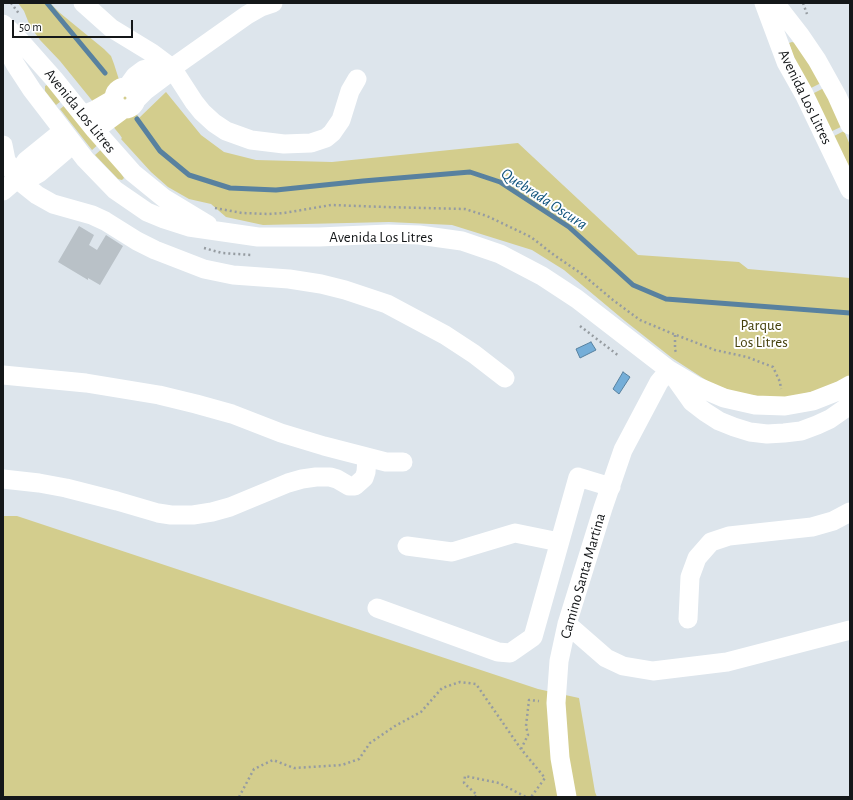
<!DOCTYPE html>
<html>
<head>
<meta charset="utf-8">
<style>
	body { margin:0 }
	#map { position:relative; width:853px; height:800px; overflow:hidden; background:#dde5ec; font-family:"Alegreya Sans",sans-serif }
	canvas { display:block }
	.frame { position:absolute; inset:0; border:4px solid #141719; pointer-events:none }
	.scale { position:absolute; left:12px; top:20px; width:121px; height:18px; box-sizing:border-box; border:2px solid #141719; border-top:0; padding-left:5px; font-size:12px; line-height:14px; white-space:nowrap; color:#141719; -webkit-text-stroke:3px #fff; paint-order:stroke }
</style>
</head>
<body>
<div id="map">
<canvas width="853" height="800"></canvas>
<div class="frame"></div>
<div class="scale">50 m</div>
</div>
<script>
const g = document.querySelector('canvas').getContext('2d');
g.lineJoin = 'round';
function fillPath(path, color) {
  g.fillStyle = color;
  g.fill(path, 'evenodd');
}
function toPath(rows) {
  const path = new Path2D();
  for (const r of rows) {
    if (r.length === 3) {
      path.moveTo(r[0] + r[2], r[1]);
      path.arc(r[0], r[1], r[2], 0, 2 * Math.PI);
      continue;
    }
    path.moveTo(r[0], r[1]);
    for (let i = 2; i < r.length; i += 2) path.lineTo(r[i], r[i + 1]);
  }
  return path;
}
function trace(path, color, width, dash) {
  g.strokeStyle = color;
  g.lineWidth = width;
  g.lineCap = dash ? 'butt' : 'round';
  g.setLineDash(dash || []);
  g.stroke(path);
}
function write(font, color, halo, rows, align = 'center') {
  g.font = font + ' "Alegreya Sans",sans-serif';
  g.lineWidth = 4;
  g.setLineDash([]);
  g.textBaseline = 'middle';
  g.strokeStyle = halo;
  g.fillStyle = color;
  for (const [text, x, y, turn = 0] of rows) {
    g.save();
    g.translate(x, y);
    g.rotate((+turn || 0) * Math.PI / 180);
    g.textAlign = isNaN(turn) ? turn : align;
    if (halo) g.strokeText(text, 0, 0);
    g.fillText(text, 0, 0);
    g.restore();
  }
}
const green = toPath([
	[18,3,50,3,60,13,104,49,111,56,114,64,121,86,139,118,166,92,201,135,224,152,256,160,332,162,518,143,638,255,739,262,748,269,850,278,850,376,838,385,791,397,765,397,738,393,712,384,672,358,625,321,564,270,532,250,452,225,389,222,263,225,226,217,211,204,189,199,168,187,151,172,121,139,122,138,120,135,60,61,40,40,30,26,24,11],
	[792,42,796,43,821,83,809,89,797,68,789,43],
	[51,83,65,98,56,105,45,91,45,86],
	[824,88,843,126,830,132,812,94],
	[69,102,100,143,92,150,60,109],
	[844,131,850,145,850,175,832,137],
	[104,147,124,178,122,180,118,179,95,155],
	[3,516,17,516,538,689,579,698,595,792,597,797,3,797]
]);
const water = toPath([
	[591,342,596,350,580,358,576,349,591,342],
	[623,372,630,377,619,394,613,389,623,372]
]);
const stream = toPath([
	[47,3,105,73],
	[137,119,160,151,189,175,230,188,276,190,363,181,470,172,500,182,569,227,633,285,666,299,850,313]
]);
const building = toPath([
	[79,226,94,235,89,245,97,250,106,235,123,246,100,285,88,278,88,280,58,262]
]);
const path = toPath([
	[11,3,20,15],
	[803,3,807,14],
	[215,208,242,213,268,214,284,213,331,205,385,207,465,209,487,216,531,237,554,255,582,274,613,300,640,320,671,333,715,350,747,357,773,367,780,382,781,389],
	[204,248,222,253,252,255],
	[580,326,619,356],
	[675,335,675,350,676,352],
	[521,749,528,735,526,726,529,700,539,701],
	[239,797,254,769,273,760,294,768,342,765,359,759,370,743,395,726,421,712,442,688,460,682,476,684,521,749,545,778,531,797],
	[475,797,477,795,464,783,465,776,499,783,526,797]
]);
const minor = toPath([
	[83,3,111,28,152,53,172,68,194,102,202,112,214,123,226,131,251,140,284,144,311,143,326,138,332,133,341,120,350,91,357,79],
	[764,3,786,62,804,94,850,190],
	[775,3,800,35,817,60,837,96,850,125],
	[3,24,15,35,54,79,95,130,133,173,165,199,208,225],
	[3,42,15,64,32,90,85,159,115,190,147,212,164,219,189,227,258,237,319,237,388,234,419,235,462,241,500,254,542,276,577,299,669,370,696,386,724,398,755,405,785,406,813,401,841,390,850,385],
	[125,98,11],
	[127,87,135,76,143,70,154,67,172,68],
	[137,99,145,91,165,76,172,68,247,15,261,7,273,3],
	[83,115,95,110,114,99],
	[95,130,122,110],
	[3,145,6,160,17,179,37,195,53,204,92,215,105,221,137,241,155,250,204,269,233,275,289,279,321,284,345,290,387,304,445,335,474,354,505,378],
	[17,179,32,177,39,173,73,144],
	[3,191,17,179,19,171,26,161,63,131],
	[3,375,86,383,159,395,196,404,232,414,281,433,324,446,386,462,403,462],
	[675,378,692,402,705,412,719,421,734,427,750,432,767,434,784,433,801,431,817,425,830,419,850,405],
	[3,479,39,483,66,488,117,501,158,513,171,515,193,515,212,512,230,507,288,483,302,479,316,477,330,477,337,479,349,486,355,486,364,478,366,472,367,458],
	[407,546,452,552,515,533,559,542],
	[377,608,498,652,510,653,533,637,578,477,611,487],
	[688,619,690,577,697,558,711,542,729,536,812,527,833,521,850,512],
	[567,624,606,658,623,666,653,671,727,662,850,630],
	[567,797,560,758,556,703,559,661,567,624,603,508,623,450,659,382,669,370]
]);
const streetNames = [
	["Avenida Los Litres",805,97,64],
	["Avenida Los Litres",80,111,51],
	["Avenida Los Litres",381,237],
	["Camino Santa Martina",583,576,-74]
];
const parkNames = [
	["Parque",761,325],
	["Los Litres",761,342]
];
const waterNames = [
	["Quebrada Oscura",544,199,33]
];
fillPath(green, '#d3cd8d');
fillPath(water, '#75aed8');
trace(water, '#58819f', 1);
trace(stream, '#58819f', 5);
fillPath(building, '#b9c1c7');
trace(path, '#969ca1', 2.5, [2, 3]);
trace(minor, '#fff', 19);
write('15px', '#141719', '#fff', streetNames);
write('15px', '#45400c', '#fff', parkNames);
write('italic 16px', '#0f537c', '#fff', waterNames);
</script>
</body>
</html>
